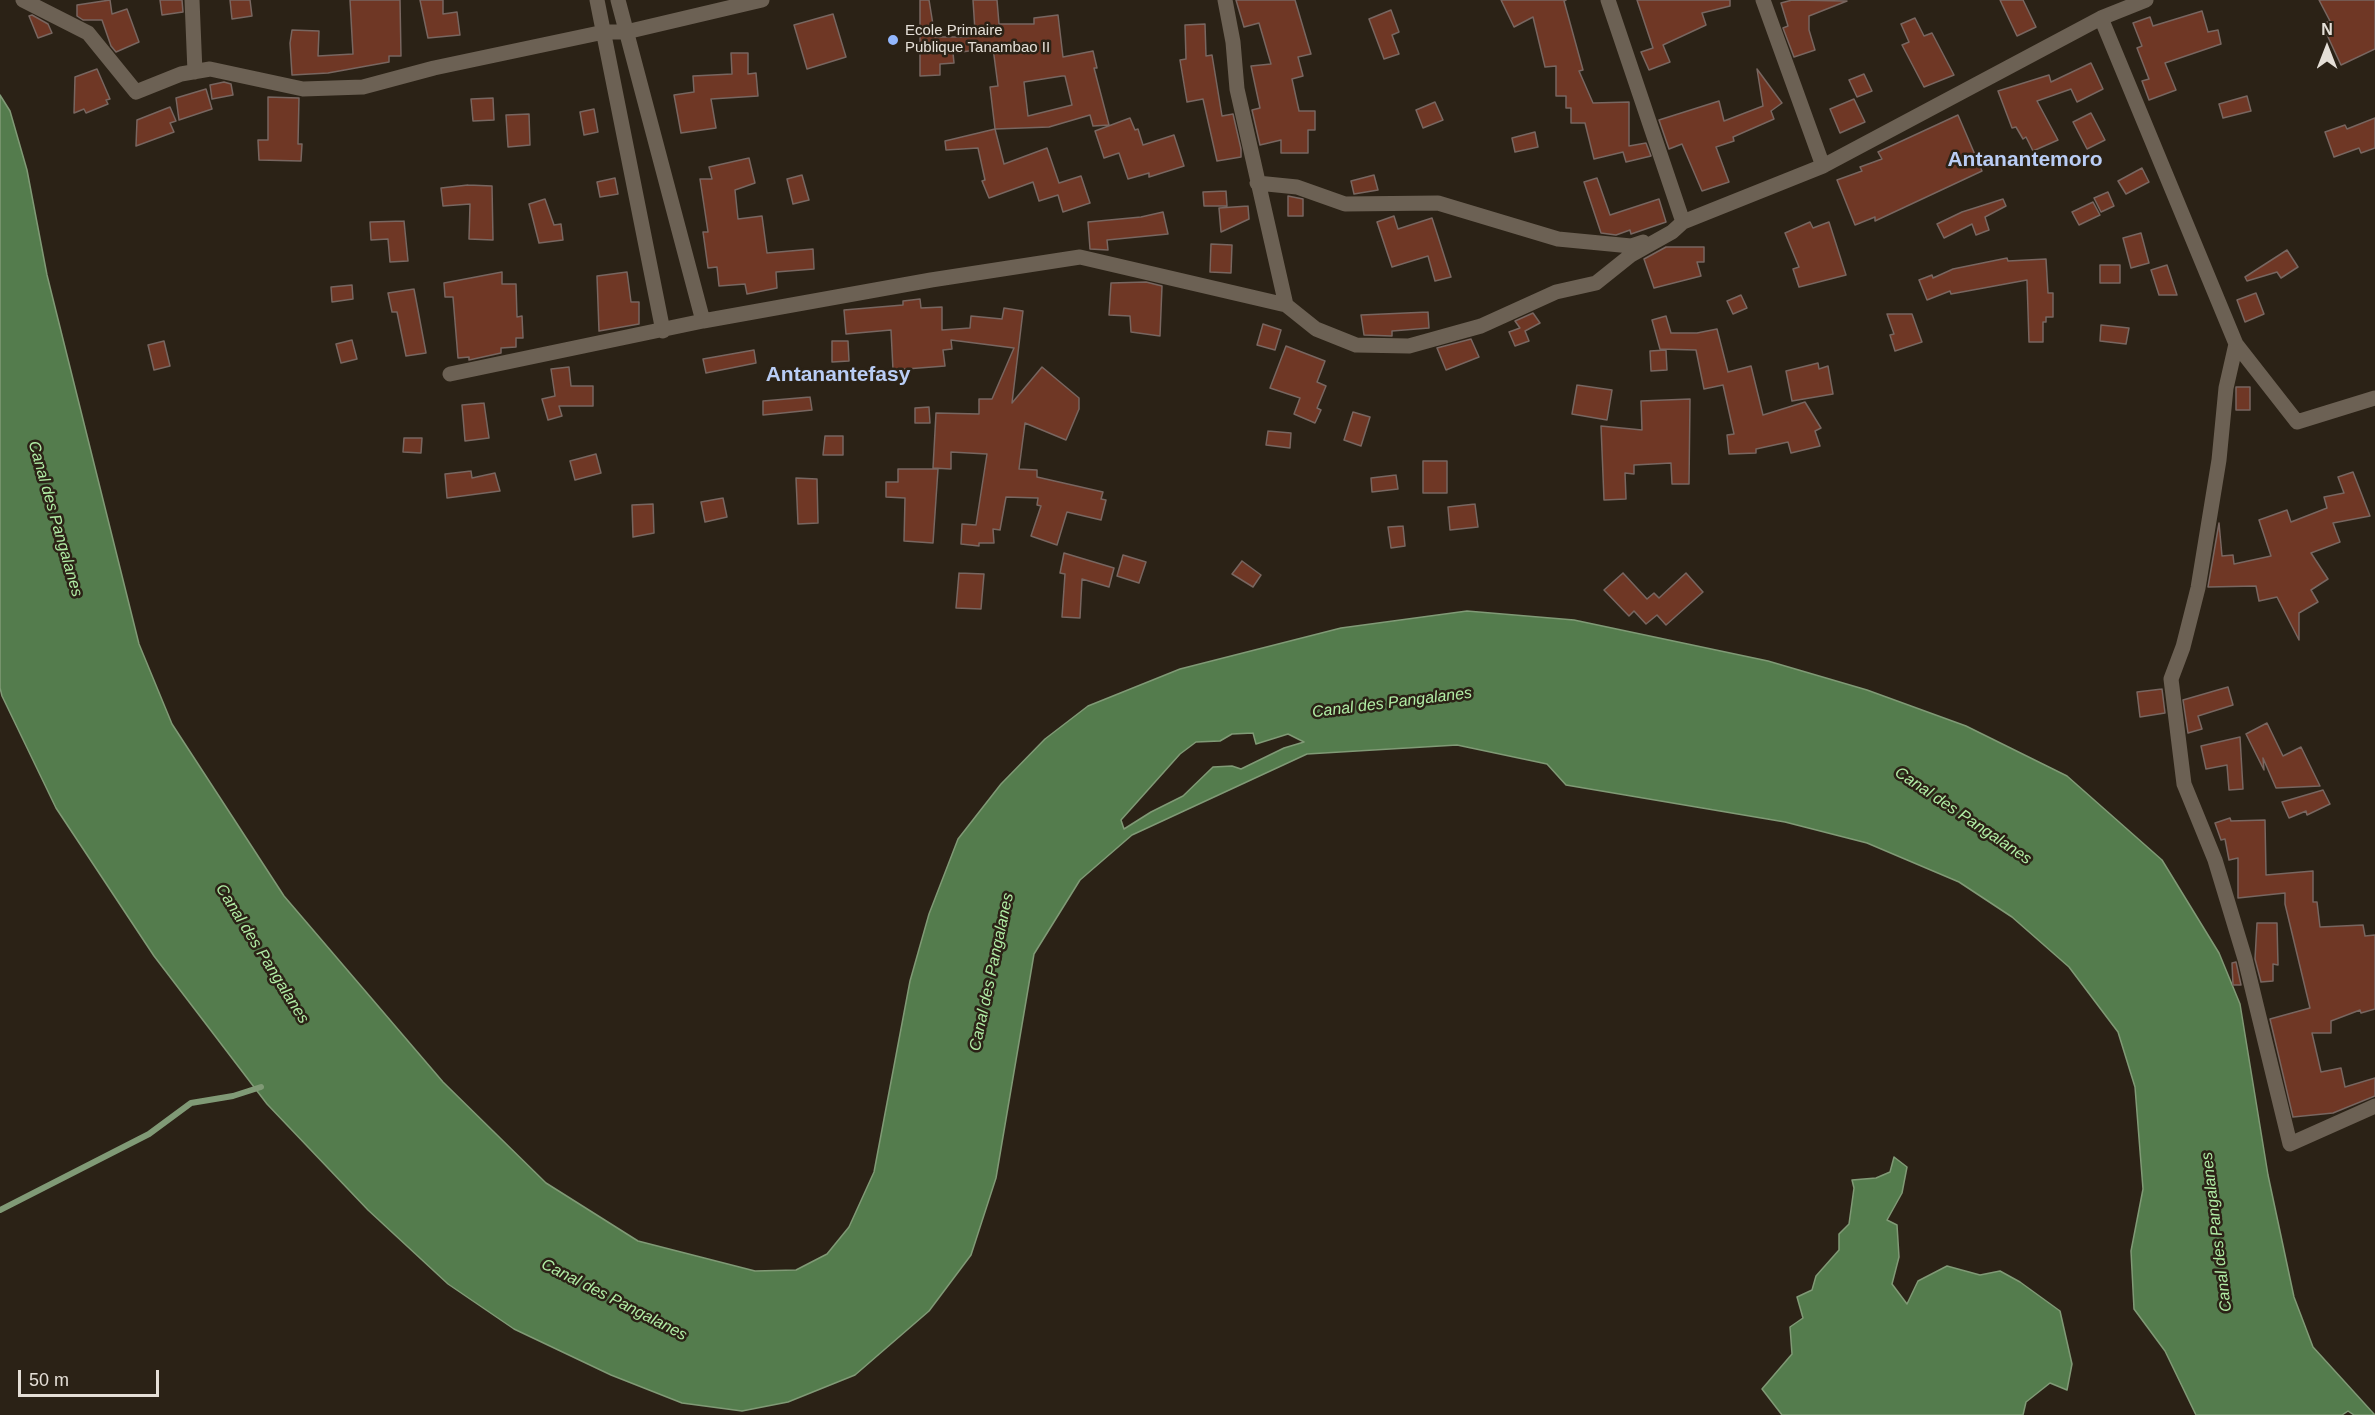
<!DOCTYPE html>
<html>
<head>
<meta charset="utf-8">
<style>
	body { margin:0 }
	#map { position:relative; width:2375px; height:1415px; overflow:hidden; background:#2b2216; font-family:Helvetica,sans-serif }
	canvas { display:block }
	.north { position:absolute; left:2297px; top:18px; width:60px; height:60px; -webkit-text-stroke:4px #2b2216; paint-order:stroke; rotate:0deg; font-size:16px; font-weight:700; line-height:24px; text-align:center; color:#e5dfd7 }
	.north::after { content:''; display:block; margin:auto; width:21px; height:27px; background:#e5dfd7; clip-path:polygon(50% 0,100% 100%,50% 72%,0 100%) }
	.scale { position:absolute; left:18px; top:1370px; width:141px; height:27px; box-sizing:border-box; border:3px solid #e5dfd7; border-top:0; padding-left:8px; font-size:18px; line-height:21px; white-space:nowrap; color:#e5dfd7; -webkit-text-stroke:4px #2b2216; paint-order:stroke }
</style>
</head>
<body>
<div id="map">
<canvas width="2375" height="1415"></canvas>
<div class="north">N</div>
<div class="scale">50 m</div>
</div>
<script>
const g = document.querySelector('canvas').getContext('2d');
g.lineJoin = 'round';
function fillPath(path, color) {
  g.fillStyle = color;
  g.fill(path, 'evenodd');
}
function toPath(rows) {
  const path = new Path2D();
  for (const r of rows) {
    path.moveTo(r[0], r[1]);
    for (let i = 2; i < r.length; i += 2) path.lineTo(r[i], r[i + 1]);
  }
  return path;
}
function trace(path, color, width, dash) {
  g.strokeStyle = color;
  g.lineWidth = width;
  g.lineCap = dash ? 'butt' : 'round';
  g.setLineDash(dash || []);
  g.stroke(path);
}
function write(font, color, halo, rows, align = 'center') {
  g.font = font + ' Helvetica,sans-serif';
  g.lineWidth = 5;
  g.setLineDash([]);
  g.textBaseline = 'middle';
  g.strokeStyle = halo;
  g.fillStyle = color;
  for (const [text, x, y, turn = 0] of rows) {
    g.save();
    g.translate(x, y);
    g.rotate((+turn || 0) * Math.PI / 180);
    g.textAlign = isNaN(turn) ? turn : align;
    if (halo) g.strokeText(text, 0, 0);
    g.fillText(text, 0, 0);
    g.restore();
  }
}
const water = toPath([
	[0,95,10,111,27,170,47,275,139,644,172,724,284,896,443,1082,546,1183,638,1241,755,1271,796,1270,827,1254,849,1227,874,1172,910,981,929,914,958,839,1001,784,1045,739,1088,706,1180,669,1341,628,1467,611,1574,620,1768,661,1867,690,1966,726,2067,776,2162,860,2219,953,2240,1004,2268,1175,2294,1297,2313,1347,2375,1415,2354,1415,2348,1411,2342,1415,2196,1415,2165,1351,2134,1309,2131,1251,2143,1189,2135,1087,2118,1032,2069,967,2012,917,1959,882,1867,843,1785,822,1566,785,1547,764,1457,745,1307,754,1132,835,1080,880,1034,954,996,1178,971,1255,929,1311,855,1375,788,1402,742,1411,682,1403,611,1375,514,1329,448,1284,368,1210,267,1104,154,956,56,808,2,696,0,688,0,95],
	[1253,733,1256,744,1288,734,1304,742,1284,748,1241,769,1232,766,1213,767,1183,796,1151,812,1124,829,1121,820,1180,754,1196,742,1220,741,1232,734,1253,733],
	[1894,1157,1907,1167,1902,1193,1887,1220,1897,1225,1899,1257,1892,1284,1907,1304,1918,1281,1947,1266,1980,1275,2000,1271,2020,1282,2060,1311,2072,1364,2067,1390,2050,1383,2026,1402,2023,1415,1782,1415,1762,1389,1792,1354,1790,1327,1803,1318,1797,1297,1812,1290,1816,1276,1839,1250,1839,1234,1849,1224,1854,1188,1852,1180,1876,1178,1890,1172,1894,1157]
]);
const stream = toPath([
	[0,1210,149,1134,191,1103,233,1096,261,1087]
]);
const building = toPath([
	[110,0,112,14,127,9,139,42,116,52,111,46,102,20,83,20,77,16,77,5,110,0],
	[160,0,182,0,183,12,162,15,160,0],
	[230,0,250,0,252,16,232,19,230,0],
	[350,0,400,0,401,56,389,56,389,62,328,73,292,75,290,43,292,30,319,31,318,56,353,54,350,0],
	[420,0,443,0,443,14,457,12,460,35,428,38,420,0],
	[920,0,929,0,935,37,968,37,968,32,975,31,973,0,997,0,999,24,1034,24,1034,18,1058,15,1063,57,1093,51,1097,68,1094,68,1109,125,1093,126,1090,115,1049,127,995,129,990,87,998,86,993,48,953,53,954,63,940,64,940,75,920,76,920,0],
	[1062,76,1065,76,1072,105,1028,116,1024,82,1062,76],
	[1236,0,1295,0,1311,54,1298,57,1303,76,1292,79,1299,111,1315,111,1315,130,1308,130,1308,153,1281,153,1281,140,1260,145,1252,110,1260,108,1251,66,1271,64,1259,23,1244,27,1236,0],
	[1501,0,1566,0,1564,1,1583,70,1579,71,1593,103,1629,102,1629,146,1646,143,1651,156,1626,162,1623,152,1594,159,1585,123,1571,123,1571,108,1566,108,1566,96,1556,96,1556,66,1545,67,1533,17,1514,27,1501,0],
	[1637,0,1730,0,1730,6,1702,13,1706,25,1663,45,1670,62,1649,70,1641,52,1653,48,1637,0],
	[1792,0,1847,1,1809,16,1809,30,1815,50,1794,57,1783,28,1788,26,1781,3,1792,0],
	[2000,0,2023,0,2036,27,2017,36,2000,0],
	[2319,0,2375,0,2375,49,2341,65,2322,24,2330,21,2319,0],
	[1391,10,1399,32,1392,35,1399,54,1384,59,1369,19,1391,10],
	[2202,11,2208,32,2218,30,2221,44,2165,63,2176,90,2149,100,2142,81,2149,79,2137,48,2142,46,2133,23,2150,17,2153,26,2202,11],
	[833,14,846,57,807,69,794,25,833,14],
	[32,15,48,24,52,33,38,38,29,16,32,15],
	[1915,18,1924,36,1932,33,1954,75,1924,87,1902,45,1909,42,1901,24,1915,18],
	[1205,24,1206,56,1212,55,1222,116,1233,114,1241,149,1241,157,1217,161,1203,99,1187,102,1180,60,1186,59,1185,25,1205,24],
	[731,53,748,53,748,74,756,73,758,96,711,99,716,128,681,133,674,95,694,92,693,76,732,74,731,53],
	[2091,63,2103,89,2077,102,2071,89,2037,101,2058,140,2033,151,2026,137,2023,139,2016,127,2012,128,1998,91,2049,75,2051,82,2091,63],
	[97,69,110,99,106,100,108,104,86,113,84,109,74,113,75,77,97,69],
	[1757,69,1782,103,1771,111,1774,119,1733,137,1734,141,1716,147,1729,182,1702,191,1682,144,1669,149,1659,120,1719,101,1724,121,1763,106,1757,69],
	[1864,74,1872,91,1857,97,1849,80,1864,74],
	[224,82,231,84,233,95,212,99,210,85,224,82],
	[206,89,212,109,179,120,176,98,206,89],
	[2247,96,2251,111,2223,118,2219,104,2247,96],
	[268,97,299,98,298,144,302,144,301,161,259,160,258,140,268,140,268,97],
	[493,98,494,120,473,121,471,99,493,98],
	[1854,99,1865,122,1840,133,1830,109,1854,99],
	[1435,102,1443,120,1423,128,1416,110,1435,102],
	[170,107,176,121,170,123,174,132,136,146,137,120,170,107],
	[594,109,598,132,584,135,580,112,594,109],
	[2091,113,2105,140,2087,149,2073,122,2091,113],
	[529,114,530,145,508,147,506,115,529,114],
	[1958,115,1982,171,1875,221,1875,217,1855,225,1837,180,1862,171,1860,167,1882,159,1878,152,1958,115],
	[1130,118,1135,130,1138,129,1143,145,1174,135,1184,166,1149,177,1149,173,1128,179,1119,153,1104,158,1095,131,1130,118],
	[2375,118,2375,148,2361,153,2359,148,2334,157,2325,132,2345,125,2347,129,2375,118],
	[995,129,1004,164,1047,148,1059,183,1081,176,1090,203,1063,212,1058,195,1039,201,1033,182,989,198,982,181,985,180,978,148,946,150,945,141,995,129],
	[1535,132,1538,147,1515,152,1512,138,1535,132],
	[749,158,755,183,735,190,738,219,762,216,767,253,813,249,814,269,776,272,777,288,747,294,745,284,719,286,717,267,708,268,703,232,708,232,700,179,712,179,709,167,749,158],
	[2142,168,2149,182,2126,194,2118,181,2142,168],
	[802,175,809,200,793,204,787,179,802,175],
	[1374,175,1378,190,1354,194,1351,181,1374,175],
	[615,178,618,194,600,197,597,182,615,178],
	[1597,178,1610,215,1659,199,1666,222,1631,234,1630,230,1616,235,1601,233,1584,182,1597,178],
	[468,185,492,186,493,240,469,239,470,204,443,206,441,188,468,185],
	[1226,191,1227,206,1204,206,1203,192,1226,191],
	[2108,192,2114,206,2101,212,2094,198,2108,192],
	[1288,196,1303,199,1303,216,1288,216,1288,196],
	[545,199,554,225,561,224,563,240,539,243,529,204,545,199],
	[2003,199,2006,206,1985,217,1989,230,1976,235,1972,224,1944,238,1937,224,1962,212,2003,199],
	[2093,202,2100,215,2079,225,2072,212,2093,202],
	[1248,206,1249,219,1221,232,1219,208,1248,206],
	[1163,212,1168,234,1107,240,1108,250,1090,249,1088,222,1141,217,1163,212],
	[1394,216,1398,229,1432,218,1451,277,1435,281,1428,256,1392,267,1377,222,1394,216],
	[404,221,408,261,390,262,388,239,371,240,370,222,404,221],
	[1810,222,1813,228,1829,222,1846,275,1799,287,1793,269,1799,267,1785,233,1810,222],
	[2141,233,2149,263,2131,268,2123,238,2141,233],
	[1211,244,1232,245,1231,273,1210,272,1211,244],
	[1666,247,1704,247,1704,262,1697,262,1701,276,1654,288,1644,259,1666,247],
	[2287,250,2298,267,2281,278,2277,272,2247,281,2245,277,2287,250],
	[2007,258,2008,261,2046,259,2048,293,2053,293,2053,317,2046,317,2046,322,2043,322,2043,342,2029,342,2027,280,1951,294,1950,291,1927,300,1919,280,1932,275,1933,278,1953,269,2007,258],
	[2100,265,2120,265,2120,283,2100,283,2100,265],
	[2167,265,2177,295,2159,295,2151,270,2167,265],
	[502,272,502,284,516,284,517,317,522,316,523,338,516,338,516,347,501,348,501,353,469,360,469,357,458,358,453,297,445,297,444,283,502,272],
	[627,272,631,302,639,302,639,324,599,331,597,276,627,272],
	[1111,283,1146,282,1162,286,1160,336,1131,332,1130,316,1109,315,1111,283],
	[352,285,353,299,332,302,331,287,352,285],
	[414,289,426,353,406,356,397,312,392,312,388,293,414,289],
	[2256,293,2264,314,2245,322,2237,300,2256,293],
	[1741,295,1747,308,1733,314,1727,301,1741,295],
	[920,299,921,308,942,307,942,330,970,328,971,316,1002,319,1004,308,1023,311,1012,403,1042,367,1079,398,1079,409,1066,440,1025,423,1019,469,1037,470,1037,477,1103,492,1101,499,1106,500,1101,520,1067,512,1057,545,1031,536,1041,506,1037,505,1038,498,1006,497,1000,530,993,529,994,543,979,543,979,546,961,544,962,524,976,525,987,454,951,452,951,469,933,468,936,413,979,414,979,399,992,399,1014,348,951,340,952,349,943,350,945,366,893,370,891,330,846,334,844,310,903,305,903,301,920,299],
	[1428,312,1429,328,1392,331,1392,336,1364,335,1361,315,1428,312],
	[1533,313,1540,323,1525,331,1529,341,1515,346,1509,332,1520,328,1515,321,1533,313],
	[1887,314,1912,314,1922,342,1895,351,1890,335,1894,334,1887,314],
	[1666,316,1671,333,1697,333,1717,329,1728,372,1751,366,1763,415,1805,402,1821,428,1815,431,1820,446,1791,453,1788,442,1756,449,1756,453,1729,454,1727,435,1734,434,1723,385,1704,389,1696,350,1660,349,1652,320,1666,316],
	[1263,324,1281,330,1275,350,1257,345,1263,324],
	[2101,325,2129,328,2126,344,2100,341,2101,325],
	[1471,339,1479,357,1446,370,1437,348,1471,339],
	[352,340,357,359,341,363,336,344,352,340],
	[164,341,170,366,154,370,148,345,164,341],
	[832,341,848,341,849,361,832,362,832,341],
	[1286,346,1325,361,1317,382,1326,386,1317,408,1321,410,1315,423,1294,414,1300,398,1270,388,1286,346],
	[754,350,756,363,706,373,703,359,754,350],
	[1666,350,1667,370,1651,371,1650,351,1666,350],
	[1818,363,1819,369,1828,366,1833,394,1792,401,1786,371,1818,363],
	[569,367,571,386,593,386,593,406,559,406,562,416,548,420,542,399,555,396,551,369,569,367],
	[1577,385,1612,390,1607,420,1572,414,1577,385],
	[2236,387,2250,387,2250,410,2236,410,2236,387],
	[810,397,812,410,763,415,763,401,810,397],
	[1690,399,1689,484,1672,484,1671,463,1634,465,1634,474,1625,473,1626,499,1604,500,1601,426,1642,430,1641,401,1690,399],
	[484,403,489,438,465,441,462,405,484,403],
	[929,407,930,423,915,423,915,408,929,407],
	[1353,412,1370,417,1361,446,1344,440,1353,412],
	[1268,431,1291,433,1290,448,1266,445,1268,431],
	[825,436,843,436,843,455,823,455,825,436],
	[404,438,422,438,421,453,403,452,404,438],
	[596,454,601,473,575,480,570,461,596,454],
	[1423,461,1447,461,1447,493,1423,493,1423,461],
	[898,469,938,469,933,543,904,541,905,498,886,497,886,482,898,482,898,469],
	[471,471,472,478,495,473,500,491,447,498,445,474,471,471],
	[2353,472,2370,516,2333,523,2340,542,2311,553,2328,579,2311,590,2318,602,2299,613,2299,640,2277,597,2259,601,2256,586,2208,587,2219,523,2222,556,2233,555,2234,564,2271,556,2259,520,2287,510,2291,522,2327,508,2324,497,2344,493,2338,477,2353,472],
	[1396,475,1398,489,1372,492,1371,478,1396,475],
	[796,478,817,479,818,523,798,524,796,478],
	[723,498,727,517,705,522,701,502,723,498],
	[653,504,654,533,633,537,632,505,653,504],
	[1475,504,1478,527,1450,530,1448,507,1475,504],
	[1403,526,1405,546,1391,548,1388,527,1403,526],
	[1064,553,1114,568,1109,587,1082,579,1080,618,1062,617,1065,574,1060,573,1064,553],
	[1123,555,1146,562,1139,583,1117,576,1123,555],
	[1242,561,1261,575,1253,587,1232,574,1242,561],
	[959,573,984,574,981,609,956,608,959,573],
	[1623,573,1647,599,1654,593,1659,598,1686,573,1703,592,1666,625,1657,615,1646,624,1634,611,1629,616,1604,590,1623,573],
	[2228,687,2233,705,2198,716,2202,729,2188,733,2183,700,2228,687],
	[2162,689,2165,713,2140,717,2137,692,2162,689],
	[2267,723,2283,756,2301,747,2320,786,2276,788,2263,758,2264,770,2246,734,2267,723],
	[2240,737,2243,789,2229,790,2227,765,2206,769,2201,746,2240,737],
	[2323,790,2330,804,2307,815,2306,811,2289,818,2282,802,2323,790],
	[2230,818,2231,821,2265,820,2266,875,2313,871,2313,902,2317,902,2320,927,2363,925,2365,936,2375,935,2375,1009,2361,1013,2360,1010,2331,1021,2331,1033,2312,1033,2321,1072,2341,1068,2345,1087,2375,1078,2375,1096,2333,1113,2293,1117,2270,1019,2310,1008,2285,904,2285,893,2238,898,2238,858,2229,860,2225,839,2221,840,2215,823,2230,818],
	[2257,923,2277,923,2278,965,2273,964,2273,981,2261,982,2255,959,2257,923],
	[2236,962,2241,985,2233,985,2232,963,2236,962]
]);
const minor = toPath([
	[23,0,88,33,136,92,181,74,210,69,303,89,363,87,434,68,604,32,626,32,762,0],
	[192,0,195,72],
	[597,0,663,331],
	[618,0,703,321],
	[1225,0,1233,42,1237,89,1286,305],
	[1608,0,1683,222],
	[1763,0,1823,166],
	[2101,18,2146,0],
	[1257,183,1297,187,1345,204,1438,203,1558,239,1631,246,1643,242],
	[2236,344,2226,388,2219,460,2198,588,2183,647,2171,679,2184,784,2215,860,2245,959,2290,1144,2375,1106],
	[450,374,703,321,931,280,1080,257,1286,305,1316,329,1356,345,1409,346,1481,326,1556,292,1596,283,1631,255,1672,232,1683,222,1823,166,2101,18,2236,344,2297,422,2375,398]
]);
const markers = [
	[893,40,6,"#93b7fd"]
];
const poiNames = [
	["Ecole Primaire",905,31],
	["Publique Tanambao II",905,48]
];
const waterNames = [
	["Canal des Pangalanes",55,519,74],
	["Canal des Pangalanes",1392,703,-7],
	["Canal des Pangalanes",1963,816,34],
	["Canal des Pangalanes",262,954,58],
	["Canal des Pangalanes",992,972,-78],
	["Canal des Pangalanes",2217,1232,-97],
	["Canal des Pangalanes",614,1300,27]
];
const districtNames = [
	["Antanantemoro",2025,160],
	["Antanantefasy",838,375]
];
fillPath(water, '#547c4d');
trace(water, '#809a76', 1.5);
trace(stream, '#809a76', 6);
fillPath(building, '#6f3725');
trace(building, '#786660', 1.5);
trace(minor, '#6c6154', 15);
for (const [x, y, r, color] of markers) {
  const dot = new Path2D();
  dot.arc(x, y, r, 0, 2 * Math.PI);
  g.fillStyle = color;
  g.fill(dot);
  trace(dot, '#2b2216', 2);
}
write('15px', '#e5dfd7', '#2b2216', poiNames, 'left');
write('italic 16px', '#b1eda5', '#2b2216', waterNames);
write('bold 21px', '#b9cdf5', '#2b2216', districtNames);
</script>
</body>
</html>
